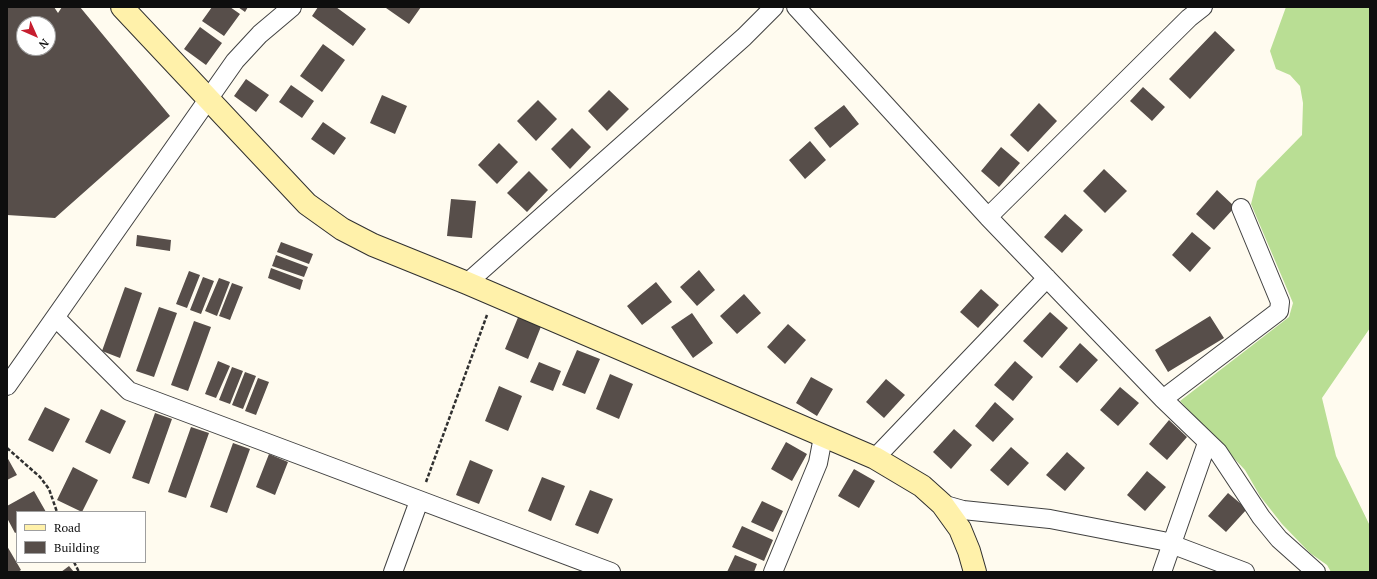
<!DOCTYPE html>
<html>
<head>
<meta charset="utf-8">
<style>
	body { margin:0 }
	#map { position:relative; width:1377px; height:579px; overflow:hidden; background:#fffbef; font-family:"PT Serif",serif }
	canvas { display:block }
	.frame { position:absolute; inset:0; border:8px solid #0e0e0e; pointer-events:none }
	.legend { position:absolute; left:16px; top:511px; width:130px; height:52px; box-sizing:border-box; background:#fff; border:1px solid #9f9f9f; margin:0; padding:5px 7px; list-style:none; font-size:12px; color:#0e0e0e }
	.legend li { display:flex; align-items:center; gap:8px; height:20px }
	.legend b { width:20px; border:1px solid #9f9f9f }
	.north { position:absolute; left:16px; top:16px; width:40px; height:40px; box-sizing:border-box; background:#fff; border:1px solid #9f9f9f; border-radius:50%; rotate:135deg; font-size:11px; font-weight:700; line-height:16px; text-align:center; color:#0e0e0e }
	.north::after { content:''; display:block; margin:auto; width:14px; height:18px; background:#c61e2f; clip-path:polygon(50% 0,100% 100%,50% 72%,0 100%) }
</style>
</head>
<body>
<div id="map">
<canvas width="1377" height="579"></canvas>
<div class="frame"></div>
<ul class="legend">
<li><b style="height:5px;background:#fff1aa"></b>Road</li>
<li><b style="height:11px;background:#574e4a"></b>Building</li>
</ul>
<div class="north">N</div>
</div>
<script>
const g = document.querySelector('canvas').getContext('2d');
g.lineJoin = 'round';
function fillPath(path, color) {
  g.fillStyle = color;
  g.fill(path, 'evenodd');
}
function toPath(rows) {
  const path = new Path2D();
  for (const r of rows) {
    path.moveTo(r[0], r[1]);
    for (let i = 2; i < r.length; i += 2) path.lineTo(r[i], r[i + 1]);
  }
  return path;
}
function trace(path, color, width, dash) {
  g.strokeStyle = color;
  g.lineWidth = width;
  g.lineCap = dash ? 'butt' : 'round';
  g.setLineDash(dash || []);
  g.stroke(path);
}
const forest = toPath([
	[1286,7,1370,7,1370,328,1322,398,1336,456,1370,526,1370,572,1331,572,1327,565,1310,553,1282,524,1260,496,1245,470,1180,401,1289,317,1293,303,1251,204,1257,181,1302,135,1303,103,1300,86,1290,75,1276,69,1270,51]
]);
const building = toPath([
	[7,7,54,7,58,13,62,7,80,7,170,116,55,218,7,215],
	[24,24,48,24,48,48,24,48],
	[212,7,230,7,240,14,224,36,202,21],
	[238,7,248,7,245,12],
	[318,7,336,7,366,29,353,46,312,16],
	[387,7,421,7,409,24,386,8],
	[200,27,222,43,206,65,184,49],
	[1215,31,1235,50,1190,99,1169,79],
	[323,44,345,60,322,92,300,76],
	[246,79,269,95,256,112,234,96],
	[291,85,314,101,302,118,279,102],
	[1143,87,1165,107,1152,121,1130,101],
	[609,90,629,109,607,131,588,111],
	[382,95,407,106,395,134,370,123],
	[538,100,557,119,536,141,517,121],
	[1039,103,1057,121,1028,152,1010,135],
	[844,105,859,124,830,148,814,128],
	[323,122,346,138,334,155,311,139],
	[572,128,591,147,570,169,551,149],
	[810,141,826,160,805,179,789,160],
	[499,143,518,162,497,184,478,165],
	[1001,147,1020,163,999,187,981,171],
	[1104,169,1127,191,1105,213,1083,191],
	[529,171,548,190,527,212,507,193],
	[1217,190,1235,207,1214,230,1196,214],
	[451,199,476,201,472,238,447,236],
	[1065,214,1083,230,1062,253,1044,237],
	[1192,232,1211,248,1190,272,1172,255],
	[137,235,171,240,170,251,136,246],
	[281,242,313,254,309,264,277,252],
	[276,255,308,267,304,277,272,266],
	[271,268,303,280,300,290,268,278],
	[699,270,715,290,697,306,680,287],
	[189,271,200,275,187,308,176,304],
	[203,277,214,281,201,314,190,310],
	[219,278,230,282,217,316,205,311],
	[656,282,672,302,642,325,627,306],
	[232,283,243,287,230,320,219,316],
	[125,287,142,293,120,358,102,351],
	[981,289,999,305,978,328,960,312],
	[744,294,761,313,737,334,720,316],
	[159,307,177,313,154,377,136,371],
	[1050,312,1068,328,1042,358,1023,341],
	[692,313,713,343,693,358,671,327],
	[519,315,542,324,528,359,505,349],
	[1210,316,1224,338,1168,372,1155,350],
	[194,321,211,327,188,391,171,385],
	[788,324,806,340,785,364,767,347],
	[1080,343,1098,360,1077,383,1059,367],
	[577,350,600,359,585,394,562,385],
	[218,361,230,366,216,398,205,394],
	[1015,361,1033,377,1013,401,994,385],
	[539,362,561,371,553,391,530,382],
	[232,367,243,371,230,404,219,400],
	[245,372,256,376,243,409,232,405],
	[610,374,633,384,619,419,596,409],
	[811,377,833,389,817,416,796,403],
	[258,378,269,382,256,415,245,411],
	[886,379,905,395,884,418,866,402],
	[499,386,522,396,508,431,485,421],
	[1120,387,1139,403,1118,426,1100,410],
	[995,402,1014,419,993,442,975,426],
	[45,407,70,419,53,452,28,440],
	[101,409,126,421,110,454,85,442],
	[155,413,172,419,149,484,132,478],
	[1169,420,1187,437,1167,460,1149,444],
	[191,427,209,433,186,498,168,492],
	[954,429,972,445,951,469,933,452],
	[786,442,807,454,792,481,771,469],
	[233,443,250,449,227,513,210,507],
	[1011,447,1029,463,1008,486,990,470],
	[1067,452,1085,468,1065,491,1046,475],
	[269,454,288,462,275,495,256,487],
	[7,457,17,475,7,480],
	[470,460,493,470,479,504,456,495],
	[73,467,98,480,82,512,57,500],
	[854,469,875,481,859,508,838,496],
	[1147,471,1166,487,1145,511,1127,495],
	[542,477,565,486,551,521,528,511],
	[590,490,613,499,598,534,575,525],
	[34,491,46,512,17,512,17,532,15,533,7,518,7,506],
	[1228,493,1247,509,1226,532,1208,516],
	[762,501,783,511,773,532,751,522],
	[742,526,773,540,764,561,732,547],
	[7,546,21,570,18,572,7,572],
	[735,555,757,564,754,572,727,572],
	[69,566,74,572,61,572]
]);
const path = toPath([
	[7,448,40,477,49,489,57,512],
	[426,482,487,315],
	[74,562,79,572]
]);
const street = toPath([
	[796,7,988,217,1163,399,1218,452,1261,517,1279,539,1316,572],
	[988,217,1189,18,1203,7],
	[467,283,744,37,774,7],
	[56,318,129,391,611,572],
	[7,386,235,61,260,34,292,7],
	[1163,399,1279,311,1280,302,1241,208],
	[875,458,1047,278],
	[942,504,963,510,1050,519,1163,541,1245,572],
	[393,572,419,501],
	[773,572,818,463,823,437],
	[1162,572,1207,443]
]);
const secondary = toPath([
	[122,7,307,204,342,229,373,245,467,283,875,458,922,486,942,504,960,529,969,551,975,572]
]);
fillPath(forest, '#b9de94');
fillPath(building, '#574e4a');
trace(street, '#414141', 20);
trace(secondary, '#303030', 24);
trace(path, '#303030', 2.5, [4, 2]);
trace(street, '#fff', 18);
trace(secondary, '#fff1aa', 22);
</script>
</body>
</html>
